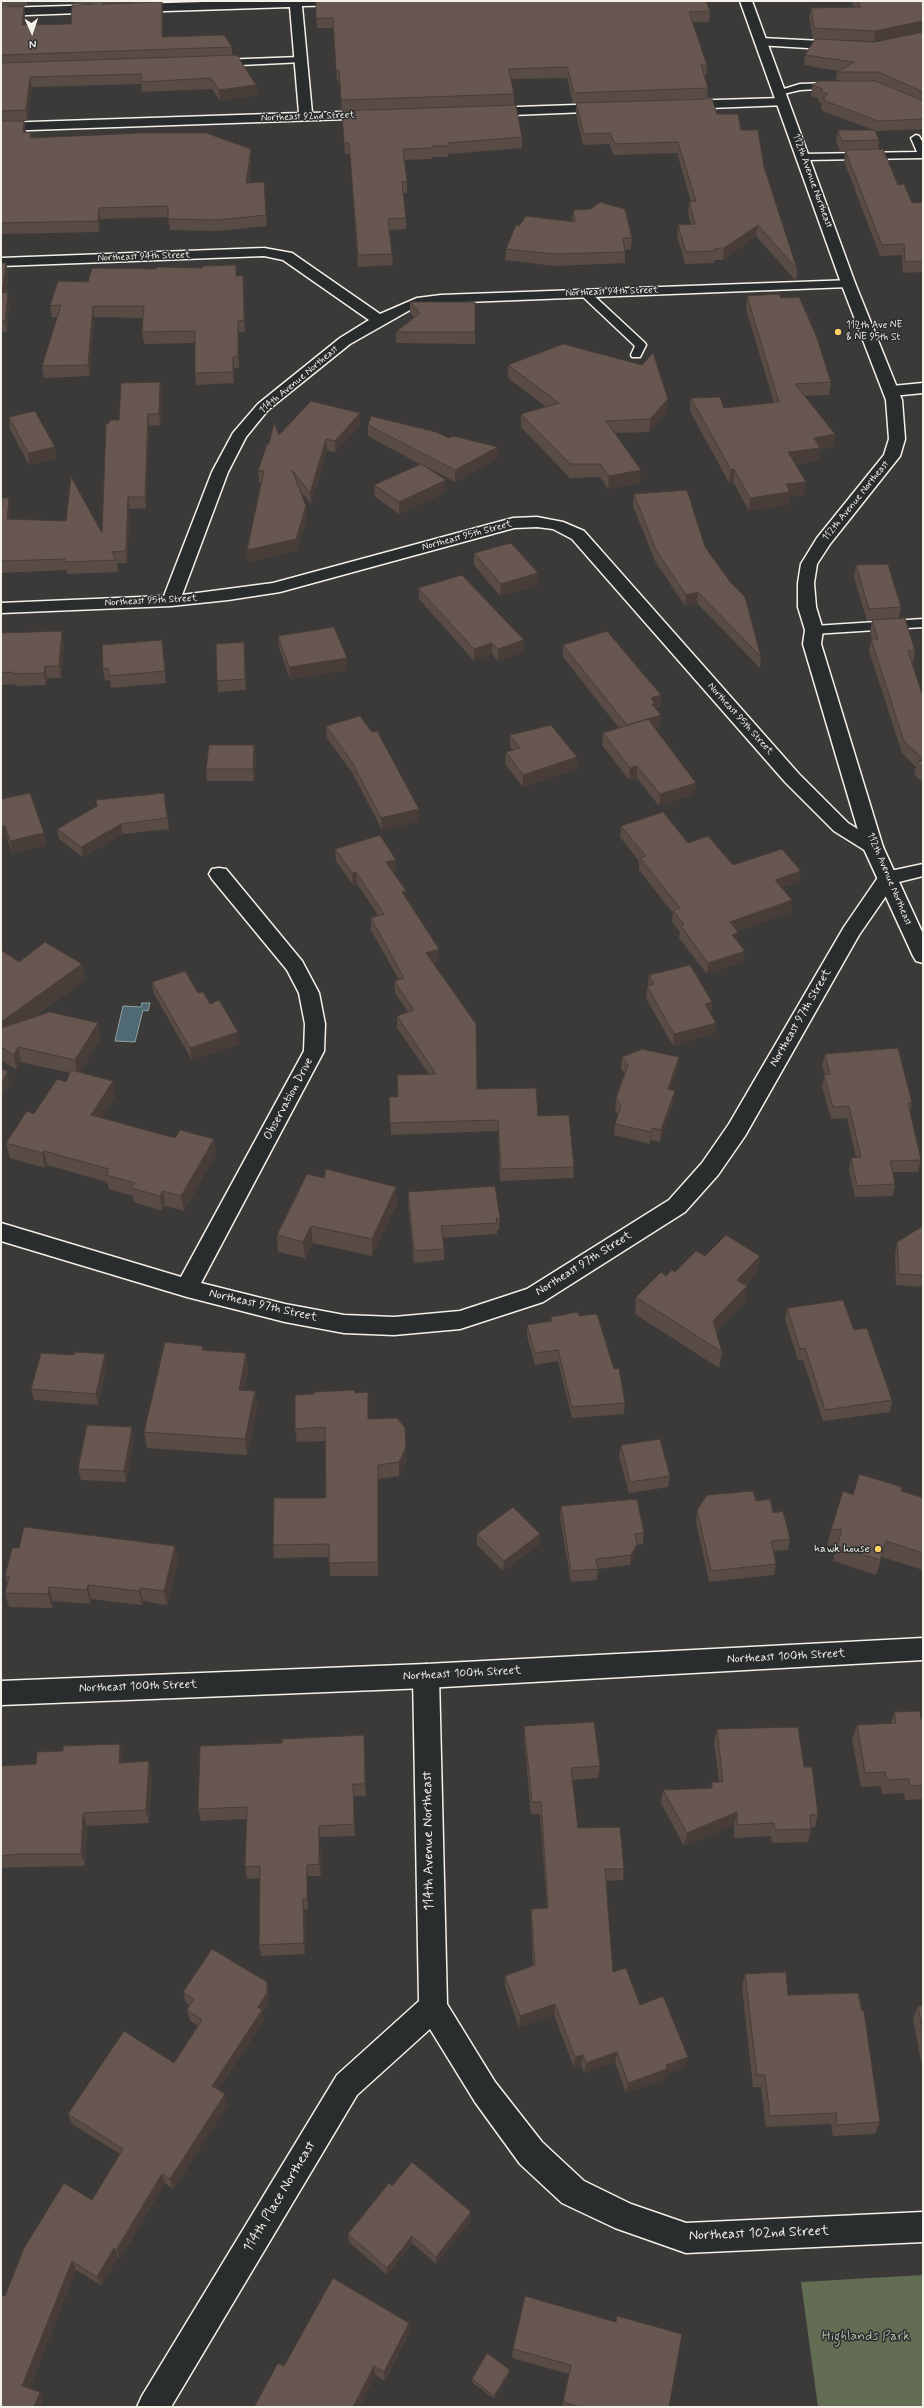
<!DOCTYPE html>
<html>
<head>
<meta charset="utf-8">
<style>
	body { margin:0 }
	#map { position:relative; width:924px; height:2408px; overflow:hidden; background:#3c3a38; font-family:Mynerve,sans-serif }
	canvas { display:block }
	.frame { position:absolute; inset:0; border:2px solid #f4f1e8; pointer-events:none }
	.north { position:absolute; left:12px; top:12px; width:40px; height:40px; -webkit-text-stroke:3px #2a2d2e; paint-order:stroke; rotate:177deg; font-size:11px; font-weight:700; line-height:16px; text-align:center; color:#f4f1e8 }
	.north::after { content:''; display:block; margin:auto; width:14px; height:18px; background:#f4f1e8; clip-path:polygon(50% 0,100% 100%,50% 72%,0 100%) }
</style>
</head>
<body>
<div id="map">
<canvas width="924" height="2408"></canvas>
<div class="frame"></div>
<div class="north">N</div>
</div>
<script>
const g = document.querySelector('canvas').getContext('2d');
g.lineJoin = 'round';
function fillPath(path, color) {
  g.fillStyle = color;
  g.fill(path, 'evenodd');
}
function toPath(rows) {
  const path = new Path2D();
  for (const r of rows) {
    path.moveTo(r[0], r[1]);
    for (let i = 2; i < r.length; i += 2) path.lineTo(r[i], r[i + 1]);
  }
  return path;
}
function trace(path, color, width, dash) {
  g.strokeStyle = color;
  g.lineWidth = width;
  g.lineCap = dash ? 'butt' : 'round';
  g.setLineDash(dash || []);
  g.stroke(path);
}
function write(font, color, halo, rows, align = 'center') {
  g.font = font + ' Mynerve,sans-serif';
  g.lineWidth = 3;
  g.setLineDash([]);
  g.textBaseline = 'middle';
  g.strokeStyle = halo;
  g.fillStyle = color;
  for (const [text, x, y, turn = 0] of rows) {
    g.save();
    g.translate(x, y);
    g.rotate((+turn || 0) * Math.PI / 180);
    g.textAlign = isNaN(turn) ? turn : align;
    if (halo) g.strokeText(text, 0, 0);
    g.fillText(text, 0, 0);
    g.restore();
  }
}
const green = toPath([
	[923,2275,923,2407,818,2407,801,2282]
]);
const water = toPath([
	[142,1003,150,1003,148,1011,143,1010,135,1042,115,1041,123,1006,141,1007,142,1003]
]);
const service = toPath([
	[300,57,305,60,303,62,220,66,215,63,220,60,300,57],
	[833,83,836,84,836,88,800,90,779,95,774,92,800,84,833,83],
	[916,135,919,136,923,143,923,158,804,160,799,157,804,154,917,152,911,138,916,135],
	[585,290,589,291,645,343,646,345,640,357,632,357,631,355,635,346,581,295,581,291,585,290],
	[923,619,923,627,814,634,808,630,814,626,923,619]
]);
const minor = toPath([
	[239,1,358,1,352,5,302,6,312,113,371,111,378,115,376,118,1,131,1,123,299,113,290,7,134,12,128,8,134,4,239,1],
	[101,5,107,9,105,12,1,16,1,8,101,5],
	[761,38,842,42,848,46,842,50,757,45,755,42,761,38],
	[782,98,788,102,787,105,684,109,678,105,684,101,782,98],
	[605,104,611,108,610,111,488,116,481,112,488,108,605,104],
	[264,248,292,253,380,314,417,298,441,295,853,280,855,283,853,286,848,287,441,303,424,305,410,310,350,344,268,410,246,437,228,472,182,595,273,583,513,518,537,517,563,522,584,531,799,774,848,823,880,843,883,847,880,851,873,853,866,851,834,831,785,782,572,539,553,529,537,527,514,528,280,592,228,600,171,606,1,613,1,603,164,596,212,472,233,433,258,404,340,338,369,320,283,260,264,256,1,266,1,258,264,248],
	[923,383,923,393,892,396,884,391,892,386,923,383],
	[923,864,923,876,895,883,859,935,745,1136,718,1175,685,1212,543,1302,460,1329,394,1335,344,1333,285,1322,187,1297,1,1241,1,1223,181,1277,304,1051,305,1024,299,993,287,970,212,879,209,874,212,869,219,868,226,869,302,961,319,993,325,1024,324,1051,201,1283,285,1304,344,1315,394,1317,460,1311,527,1289,669,1200,702,1163,729,1124,844,927,881,873,923,864],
	[426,1664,435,1668,439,1676,447,2004,495,2082,542,2142,584,2181,631,2204,686,2223,923,2212,923,2242,686,2253,615,2228,562,2203,520,2164,475,2102,430,2029,357,2095,171,2407,137,2407,142,2396,337,2075,419,2001,413,1676,417,1668,426,1664]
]);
const tertiary = toPath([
	[740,1,752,1,855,283,902,400,905,439,900,456,830,544,817,564,814,583,816,607,823,630,821,644,883,847,923,934,923,963,916,961,913,956,863,847,803,644,805,630,798,607,798,583,801,564,817,538,884,455,889,439,886,400,841,283,740,1],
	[923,1638,923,1660,426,1688,1,1705,1,1681,426,1664,923,1638]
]);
const wall = toPath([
	[1,1,27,1,26,6,1,6],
	[73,1,164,1,164,2,74,4],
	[316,1,710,11,709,22,692,22,707,65,706,76,704,76,708,88,707,99,573,103,567,78,511,79,514,94,514,105,342,111,340,81,337,81,333,28,317,28],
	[851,1,923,1,923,129,877,131,875,131,879,140,878,149,898,185,912,203,923,202,923,272,903,273,902,255,880,256,844,161,845,152,840,152,836,141,838,130,874,130,822,111,822,109,821,108,822,103,818,102,819,99,811,96,812,85,836,81,837,72,838,71,804,65,805,55,875,42,923,32,874,41,813,39,809,18,811,8,854,7],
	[24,6,25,17,24,25,71,24,163,12,163,37,232,47,232,55,256,85,257,95,220,101,212,89,142,92,141,84,32,87,27,121,14,121,24,121,26,133,31,133,32,138,251,149,251,159,249,183,264,182,267,226,218,231,170,230,168,217,100,219,99,232,1,234,1,7],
	[576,103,717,114,741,130,764,167,797,269,796,281,756,236,723,260,714,260,714,263,685,264,677,236,678,225,691,224,688,213,689,202,691,202,677,153,614,155,609,144,583,145,576,114],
	[342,111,522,137,522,148,448,154,448,157,432,157,432,159,404,160,407,181,407,193,403,193,406,218,406,229,389,230,392,254,393,265,358,267,350,154,345,154],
	[573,210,632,238,631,249,625,250,625,263,554,266,505,260,506,249,519,226,572,222],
	[1,263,6,263,8,274,6,292,9,304,7,332,1,332],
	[243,276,244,287,245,332,239,332,239,368,234,368,234,383,196,385,195,373,195,343,144,344,142,332,144,318,94,317,90,376,44,378,42,366,57,317,52,317,50,306,88,282],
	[747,296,781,298,831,382,829,395,804,396,835,434,833,447,820,449,818,461,795,464,806,482,804,495,790,497,788,505,749,511,733,482,729,483,690,411,691,398,724,408,774,403,746,309],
	[410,302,475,302,475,344,396,343,396,332,414,317,410,313],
	[508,365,667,412,649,432,615,433,640,483,608,489,600,477,570,478,521,427,521,414,546,407,508,378],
	[162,393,160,425,149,426,146,508,130,509,127,563,117,563,118,572,67,574,67,570,1,573,1,498,11,509,10,519,102,533,109,423,119,420],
	[9,417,55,447,56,459,29,465,10,429],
	[360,425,335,452,327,450,311,504,301,492,306,506,307,517,297,550,248,562,247,550,261,483,259,483,258,471,279,435],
	[368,425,449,438,497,459,455,482,423,465,446,480,446,492,399,514,375,497,374,485,420,464,368,436],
	[634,494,705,547,761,657,760,668,697,603,685,606,655,561,633,506],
	[474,553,538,573,538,585,500,596,474,565],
	[856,565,901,607,899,618,915,651,913,663,911,663,923,697,923,783,914,774,916,767,902,753,869,651,871,639,872,639,870,632,872,621,867,621,854,577],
	[418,588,524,652,498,661,492,654,474,661,419,599],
	[1,633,64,643,61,678,47,678,46,685,16,686,15,684,1,685],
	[278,636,347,658,347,670,290,679,279,648],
	[162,640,166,683,111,688,110,680,105,681,103,669],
	[563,645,661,695,660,707,656,709,660,727,655,728,695,794,659,806,637,778,629,780,602,745,603,733,619,728,563,657],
	[245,653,246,690,218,692,217,681],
	[326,726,419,821,382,830,353,774,327,738],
	[510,735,577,769,523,787,505,764,506,752,512,750,510,747],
	[254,745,256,757,254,781,207,781,206,769],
	[164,793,169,829,123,834,83,857,59,839,57,829],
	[1,799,44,833,46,845,12,853,7,838,1,839],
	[621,826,688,843,733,865,801,871,799,882,782,888,792,900,791,912,737,931,737,941,745,951,743,962,707,974,679,938,680,932,672,922,673,913,639,870,639,861,620,837],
	[335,849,396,871,393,872,406,891,406,897,439,949,439,961,432,963,477,1089,538,1116,574,1167,573,1178,500,1181,498,1131,391,1135,389,1097,398,1097,429,1074,397,1028,397,1016,408,1012,395,993,394,981,399,980,371,930,371,918,378,915,357,884,353,885,336,861],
	[1,950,19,962,82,964,85,980,32,1018,98,1023,100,1039,80,1072,113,1081,115,1096,101,1118,216,1154,184,1211,165,1206,162,1211,134,1202,133,1196,109,1189,107,1182,47,1165,45,1168,10,1158,6,1143,34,1114,66,1082,70,1073,21,1062,17,1070,1,1060],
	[649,975,712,1002,711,1014,716,1023,714,1034,673,1046,646,998],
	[152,982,198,993,210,1004,240,1044,192,1060,154,994],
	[825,1054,912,1103,910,1114,921,1160,918,1172,893,1172,895,1184,893,1196,855,1197,849,1170,851,1158,856,1158,847,1118,831,1119,822,1086,825,1074,822,1066],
	[622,1057,679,1057,678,1069,670,1090,675,1091,673,1103,660,1142,651,1140,650,1144,614,1135,615,1124,618,1115,615,1110,616,1098,625,1074,621,1069],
	[324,1178,396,1187,397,1204,372,1256,313,1243,305,1258,278,1252,277,1235],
	[408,1192,500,1218,499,1230,497,1230,497,1234,442,1238,444,1249,444,1260,414,1263,408,1204],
	[923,1226,923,1287,896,1285,895,1253,897,1242],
	[705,1256,757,1273,746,1285,747,1286,745,1302,716,1332,722,1352,719,1368,635,1314,636,1297,666,1276,675,1272],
	[787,1308,854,1330,892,1400,890,1412,823,1421,803,1360,798,1360,785,1319],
	[579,1316,614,1369,625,1403,624,1414,572,1418,558,1361,535,1365,527,1336,527,1325,550,1321,551,1317],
	[203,1350,246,1353,248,1370,244,1390,255,1391,257,1408,247,1455,147,1448,144,1432],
	[74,1355,107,1365,98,1405,34,1400,31,1389],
	[355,1393,369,1419,406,1461,399,1476,378,1479,378,1576,330,1576,329,1557,274,1558,273,1545,326,1498,325,1441,297,1442,295,1429],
	[134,1438,126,1482,81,1480,78,1469],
	[621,1445,670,1476,668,1487,629,1493,619,1456],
	[901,1491,923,1498,923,1570,882,1557,876,1575,833,1561,837,1545,827,1546,831,1530,853,1495],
	[756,1501,773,1513,790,1539,788,1550,773,1551,776,1564,774,1575,709,1582,696,1521,697,1510],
	[561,1506,644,1533,643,1544,636,1545,635,1554,630,1565,598,1569,597,1580,571,1582,560,1517],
	[477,1534,539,1545,503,1571,477,1545],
	[175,1546,178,1560,167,1605,143,1601,142,1605,91,1599,90,1604,53,1601,52,1608,9,1607,5,1593,7,1583,5,1576],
	[894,1712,923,1719,923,1799,905,1800,904,1793,882,1794,881,1786,861,1787,852,1739,857,1725,891,1723],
	[524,1726,600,1766,598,1778,572,1780,578,1828,624,1869,623,1880,605,1881,613,1972,640,2005,688,2057,685,2067,666,2074,665,2079,626,2093,615,2062,584,2073,581,2065,574,2067,554,2015,519,2027,505,1987,505,1976,533,1966,531,1920,531,1909,547,1908,540,1814,531,1814,524,1738],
	[717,1729,804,1767,818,1814,815,1827,811,1827,811,1829,808,1842,772,1843,771,1836,734,1838,734,1825,684,1846,661,1803,663,1790,711,1788,712,1782,719,1782,714,1742],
	[365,1748,366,1796,354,1796,355,1836,320,1837,321,1876,308,1876,308,1910,305,1910,305,1954,261,1956,259,1945,260,1878,247,1879,245,1867,247,1819,201,1821,198,1809],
	[123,1758,123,1763,149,1761,152,1774,149,1823,87,1826,85,1866,23,1867,1,1868,1,1766],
	[745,1974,788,1995,880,2122,875,2134,833,2136,831,2124,766,2127,761,2087,753,2087,742,1987],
	[267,1982,269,1993,269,2003,262,2013,264,2020,218,2090,228,2105,173,2189,165,2183,120,2259,118,2257,101,2285,76,2270,29,2389,44,2400,1,2407,5,2296,92,2200,120,2154,72,2124,68,2114,174,2063,198,2026,190,2021,187,2010,190,2006,186,2003,183,1992],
	[918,2006,923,2006,923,2072,913,2019],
	[392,2186,471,2219,436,2264,412,2243,387,2275,349,2242,348,2234],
	[525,2296,669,2407,562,2407,569,2374,512,2358,513,2349],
	[409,2333,385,2381,375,2375,359,2407,254,2407,284,2366],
	[510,2373,494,2399,472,2382,472,2379]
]);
const shadedWall = toPath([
	[162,2,163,12,163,47,162,37],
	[24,6,25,17,23,36,22,25],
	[923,21,923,32,874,41,875,31],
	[30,77,32,87,27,121,26,110],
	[256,85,257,95,220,101,219,90],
	[24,121,26,132,24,143,23,132],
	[251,149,251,159,247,194,246,183],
	[99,208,100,219,99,232,98,221],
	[758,225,756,236,723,260,724,248],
	[6,263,8,274,4,304,2,293],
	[243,276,244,287,245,332,244,320],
	[8,292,9,304,7,332,5,321],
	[93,306,94,317,90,376,88,365],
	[238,321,239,332,239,368,238,356],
	[233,357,234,368,234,383,233,372],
	[160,382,162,393,160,425,159,414],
	[668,399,667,412,649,432,650,419],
	[360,413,360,425,335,452,335,441],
	[148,414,149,426,146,508,145,497],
	[835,434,833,447,820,449,818,461,786,465,788,452,814,438],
	[326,439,327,450,311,504,310,493],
	[55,447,56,459,29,465,28,453],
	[498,447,497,459,455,482,455,470],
	[734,469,733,482,729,483,731,470],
	[641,470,640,483,608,489,609,476],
	[446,480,446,492,399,514,399,502],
	[806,482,804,495,790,497,788,505,749,511,750,498,786,484],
	[128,497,130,509,127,563,126,551],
	[9,498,11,509,9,531,7,519],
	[306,506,307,517,297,550,248,562,247,550],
	[538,573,538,585,500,596,501,584],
	[698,592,697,603,685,606,686,595],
	[62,631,64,643,61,678,59,666],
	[524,640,524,652,498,661,498,649],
	[244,642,245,653,246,690,245,679],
	[492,643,492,654,474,661,474,649],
	[347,658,347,670,290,679,289,667],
	[45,666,47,678,46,685,44,673],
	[661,695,660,707,655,709,654,716,651,698],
	[661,715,660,727,626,737,627,725],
	[254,745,256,757,254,781,253,769],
	[577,757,577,769,523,787,523,775],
	[637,766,637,778,629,780,630,768],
	[696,783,695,794,659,806,660,794],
	[419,809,419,821,382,830,381,818],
	[121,824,123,834,83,857,81,847],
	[5,826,7,838,1,839,1,827],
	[44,833,46,845,12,853,10,841],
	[396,860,396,871,387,874,386,862],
	[801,871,799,882,773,891,775,880],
	[356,872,357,884,353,885,352,873],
	[406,891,406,903,402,892],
	[792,900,791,912,729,934,730,922],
	[738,932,736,944,732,935],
	[439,949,439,961,426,965,426,953],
	[745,951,743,962,707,974,708,963],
	[82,964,85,980,1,1040,1,1022],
	[712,1002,711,1014,705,1004],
	[98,1023,100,1039,78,1075,75,1060],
	[716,1023,714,1034,673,1046,674,1034],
	[238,1032,240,1044,192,1060,190,1048],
	[18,1047,21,1062,17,1070,14,1055],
	[679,1057,678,1069,666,1101,668,1089],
	[8,1071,10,1082,1,1099,1,1084],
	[113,1081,115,1096,94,1130,91,1115],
	[675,1091,673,1103,660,1142,661,1130],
	[652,1128,651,1140,650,1144,651,1132],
	[214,1139,216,1154,184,1211,181,1196],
	[44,1151,47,1165,45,1168,42,1153],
	[396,1187,397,1204,372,1256,372,1239],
	[163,1191,165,1206,162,1211,160,1196],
	[311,1226,313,1243,305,1258,303,1242],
	[760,1256,757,1273,735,1296,737,1280],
	[747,1286,745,1302,711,1338,713,1321],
	[246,1353,248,1370,241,1406,239,1390],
	[105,1354,107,1365,98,1405,96,1394],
	[255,1391,257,1408,247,1455,245,1439],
	[132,1427,134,1438,126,1482,124,1471],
	[406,1447,406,1461,399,1476,399,1462],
	[540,1534,539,1545,503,1571,504,1561],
	[637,1544,635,1554,630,1565,631,1555],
	[175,1546,178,1560,167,1605,164,1591],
	[88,1585,91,1599,90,1604,87,1590],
	[49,1587,53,1601,52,1608,48,1594],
	[140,1588,143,1601,142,1605,139,1591],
	[364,1735,365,1748,366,1796,365,1784],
	[120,1744,123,1758,122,1776,119,1763],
	[149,1761,152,1774,149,1823,146,1810],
	[353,1784,354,1796,355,1836,354,1824],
	[737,1812,734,1825,684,1846,687,1833],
	[83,1813,87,1826,85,1866,81,1854],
	[319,1826,320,1837,321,1876,319,1864],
	[307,1865,308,1876,308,1910,307,1899],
	[303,1899,305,1910,305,1954,304,1943],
	[267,1982,269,1993,269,2003,262,2013,264,2020,214,2096,212,2086,258,2007],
	[555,2004,554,2015,519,2027,520,2016],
	[617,2052,615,2062,584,2073,586,2063],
	[583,2055,581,2065,574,2067,575,2057],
	[688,2057,685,2067,666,2074,665,2079,626,2093,628,2083,666,2065],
	[225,2094,228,2105,173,2189,170,2179],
	[162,2174,165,2183,120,2259,116,2250],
	[471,2212,471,2219,436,2264,436,2257],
	[412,2236,412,2243,387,2275,387,2268],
	[114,2248,118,2257,101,2285,97,2277],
	[72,2261,76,2270,27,2394,22,2386],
	[409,2323,409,2333,385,2381,384,2372],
	[374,2366,375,2375,359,2407,353,2407],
	[510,2370,510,2373,494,2399,494,2396],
	[40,2392,44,2400,41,2407,34,2407]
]);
const building = toPath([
	[316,1,706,1,710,11,689,12,707,65,701,65,708,88,574,93,567,67,509,69,514,94,341,100,339,70,336,70,333,18,316,18,316,1],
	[858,1,923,1,923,21,875,31,814,28,811,8,861,7,858,1],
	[162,2,162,37,224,35,232,47,1,55,1,7,24,6,22,25,71,24,72,5,162,2],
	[923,32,923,92,878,72,837,72,854,62,805,55,815,39,875,42,923,32],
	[237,55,256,85,219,90,211,78,141,82,141,74,30,77,26,110,1,111,1,63,237,55],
	[820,81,876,81,923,101,923,119,878,121,823,100,825,99,823,98,828,94,820,91,823,89,812,85,820,81],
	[712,99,717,114,738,114,741,130,758,130,764,167,797,269,758,225,724,248,714,249,715,251,686,252,678,225,695,224,689,202,696,201,678,142,615,144,610,133,584,134,576,103,712,99],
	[516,105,522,137,448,143,448,146,432,146,432,148,403,149,407,181,402,182,406,218,388,219,392,254,358,255,349,143,344,143,342,111,516,105],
	[1,121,24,121,23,132,31,133,30,138,142,133,206,133,251,149,246,183,264,182,266,215,217,220,168,219,168,206,99,208,98,221,1,223,1,121],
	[838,130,875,130,879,140,842,141,838,130],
	[883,149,898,185,904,184,912,203,923,202,923,261,905,262,904,244,882,245,845,150,883,149],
	[600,202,625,209,632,238,623,238,625,252,554,254,506,249,516,225,519,226,526,216,575,222,573,210,591,209,600,202],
	[1,263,6,263,2,293,8,292,5,321,1,321,1,263],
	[236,265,236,276,243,276,244,320,238,321,238,356,233,357,233,372,195,373,195,331,142,332,144,306,93,306,88,365,42,366,61,305,50,306,58,281,88,282,92,268,156,269,157,267,202,268,202,266,236,265],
	[779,294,781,298,799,297,816,335,831,382,795,384,835,434,814,438,820,448,788,452,806,482,786,484,790,492,750,498,734,469,731,470,691,398,720,397,724,408,779,402,747,296,779,294],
	[410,302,475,302,475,332,396,332,420,313,410,302],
	[563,344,642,365,653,353,668,399,650,419,606,421,641,470,609,476,600,464,570,464,521,414,559,403,508,365,563,344],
	[160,382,159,414,148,414,145,497,128,497,126,551,112,552,116,560,65,562,65,559,1,561,1,498,9,498,7,519,66,521,71,477,102,533,106,424,109,423,110,420,119,420,121,383,160,382],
	[311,401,360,413,335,441,326,439,310,493,292,470,306,506,296,539,247,550,264,471,258,471,267,444,269,444,274,423,279,435,311,401],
	[35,411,55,447,28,453,9,417,35,411],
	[371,416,436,432,449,438,453,436,498,447,455,470,368,425,371,416],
	[421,464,446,480,399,502,374,485,421,464],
	[687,490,705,547,731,583,745,597,761,657,698,592,686,595,656,550,634,494,687,490],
	[511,543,538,573,501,584,474,553,511,543],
	[888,564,901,607,869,609,856,565,888,564],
	[462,575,524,640,498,649,492,643,474,649,418,588,462,575],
	[905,618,915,651,908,651,923,697,923,759,904,741,871,639,878,639,872,620,905,618],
	[334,627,347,658,289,667,278,636,334,627],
	[62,631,59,666,45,666,44,673,13,674,14,672,1,673,1,633,62,631],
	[607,631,661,695,651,698,655,704,652,704,661,715,627,725,563,645,607,631],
	[162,640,165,671,109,676,108,668,103,669,102,645,162,640],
	[244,642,245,679,217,681,216,644,244,642],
	[360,716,372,732,377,731,419,809,381,818,352,762,326,726,360,716],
	[648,719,696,783,660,794,637,766,630,768,603,733,648,719],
	[551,725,577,757,523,775,506,752,520,748,510,735,551,725],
	[209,745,254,745,253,769,206,769,209,745],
	[923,760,923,768,917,762,923,760],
	[30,793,44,833,10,841,5,826,1,827,1,799,30,793],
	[164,793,167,818,121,824,81,847,57,829,97,806,96,800,164,793],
	[663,812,688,843,708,836,733,865,782,849,801,871,775,880,792,900,730,922,738,932,732,935,745,951,708,963,681,926,684,925,673,910,680,908,640,858,646,856,621,826,663,812],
	[380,835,396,860,386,862,406,891,402,892,439,949,426,953,476,1024,477,1089,536,1088,538,1116,569,1115,574,1167,501,1169,498,1120,390,1123,389,1097,398,1097,397,1075,436,1074,397,1016,414,1010,394,981,404,978,371,918,384,914,356,872,352,873,335,849,380,835],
	[45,942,82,964,1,1022,1,950,19,962,45,942],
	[690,965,712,1002,705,1004,716,1023,674,1034,647,986,654,984,649,975,690,965],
	[185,971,198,993,203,992,210,1004,219,1000,238,1032,190,1048,152,982,185,971],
	[50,1012,98,1023,75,1060,18,1047,14,1055,1,1047,1,1028,50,1012],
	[898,1048,912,1103,908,1103,921,1160,890,1161,895,1184,857,1186,851,1158,861,1157,849,1106,833,1107,824,1075,830,1074,825,1054,898,1048],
	[642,1049,679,1057,668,1089,675,1091,661,1130,652,1128,651,1132,615,1124,621,1106,616,1098,628,1065,622,1057,642,1049],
	[1,1069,8,1071,1,1084,1,1069],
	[71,1070,113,1081,91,1115,175,1138,180,1130,214,1139,181,1196,163,1191,160,1196,131,1188,135,1183,106,1175,109,1169,44,1151,42,1153,6,1143,27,1111,34,1114,57,1079,66,1082,71,1070],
	[326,1169,396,1187,372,1239,311,1226,303,1242,277,1235,307,1174,324,1178,326,1169],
	[495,1186,500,1218,496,1218,497,1223,441,1226,444,1249,414,1251,408,1192,495,1186],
	[923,1226,923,1275,899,1274,897,1242,923,1226],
	[726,1235,760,1256,737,1280,747,1286,713,1321,722,1352,636,1297,661,1272,666,1276,672,1270,675,1272,696,1251,705,1256,726,1235],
	[843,1300,854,1330,867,1328,892,1400,825,1410,805,1348,800,1349,787,1308,843,1300],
	[578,1312,579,1316,597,1314,614,1369,619,1368,625,1403,572,1407,558,1350,535,1353,527,1325,552,1321,551,1317,578,1312],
	[165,1342,203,1346,202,1350,246,1353,239,1390,255,1391,245,1439,144,1432,165,1342],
	[75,1352,105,1354,96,1394,31,1389,41,1353,74,1355,75,1352],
	[354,1390,355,1393,368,1392,368,1419,397,1418,405,1428,406,1447,399,1462,378,1465,378,1562,329,1563,329,1544,273,1545,274,1498,326,1498,325,1427,295,1429,295,1395,314,1394,314,1392,354,1390],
	[87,1425,132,1427,124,1471,78,1469,87,1425],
	[660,1439,670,1476,630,1482,621,1445,660,1439],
	[859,1474,902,1487,901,1491,923,1498,923,1553,886,1541,880,1560,837,1546,842,1529,831,1530,843,1491,853,1495,859,1474],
	[753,1491,756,1501,770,1499,773,1513,783,1511,790,1539,771,1541,776,1564,711,1571,697,1510,707,1495,753,1491],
	[637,1499,644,1533,635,1534,637,1544,631,1555,596,1559,598,1569,571,1571,561,1506,637,1499],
	[513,1507,540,1534,504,1561,477,1534,513,1507],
	[24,1527,175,1546,164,1591,140,1588,139,1591,88,1585,87,1590,49,1587,48,1594,5,1593,9,1577,5,1576,12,1548,19,1548,24,1527],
	[920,1711,921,1719,923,1719,923,1785,910,1786,909,1779,887,1780,885,1772,865,1773,857,1725,896,1723,894,1712,920,1711],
	[594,1722,600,1766,571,1768,578,1828,620,1827,624,1869,605,1869,613,1972,626,1968,640,2005,663,1996,688,2057,666,2065,667,2069,628,2083,617,2052,586,2063,583,2055,575,2057,555,2004,520,2016,505,1976,535,1965,531,1909,548,1908,541,1802,532,1802,524,1726,594,1722],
	[798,1727,804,1767,812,1767,818,1814,810,1815,811,1829,775,1830,774,1823,737,1825,737,1812,687,1833,663,1790,712,1788,712,1782,723,1782,717,1729,798,1727],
	[364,1735,365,1784,353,1784,354,1824,319,1826,319,1864,307,1865,307,1899,303,1899,304,1943,259,1945,260,1866,245,1867,247,1807,198,1809,200,1746,282,1743,282,1739,364,1735],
	[120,1744,119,1763,149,1761,146,1810,83,1813,81,1854,18,1854,1,1856,1,1766,36,1764,37,1752,63,1751,63,1746,120,1744],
	[212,1949,267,1982,267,1993,258,2007,262,2010,212,2086,225,2094,170,2179,162,2174,116,2250,114,2248,97,2277,72,2261,22,2386,40,2392,34,2407,1,2407,1,2295,5,2296,24,2248,64,2183,92,2200,123,2149,68,2114,124,2031,174,2063,202,2020,187,2010,194,1999,183,1992,212,1949],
	[786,1972,788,1995,858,1993,862,2011,864,2011,880,2122,837,2125,836,2113,770,2116,765,2075,757,2075,745,1974,786,1972],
	[918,2006,923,2006,923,2032,918,2006],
	[412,2162,471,2212,436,2257,412,2236,387,2268,348,2234,389,2183,392,2186,412,2162],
	[333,2278,409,2323,384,2372,374,2366,353,2407,254,2407,278,2363,284,2366,333,2278],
	[525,2296,616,2322,617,2316,682,2334,669,2407,580,2407,563,2402,571,2365,513,2349,525,2296],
	[487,2353,510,2370,494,2396,472,2379,487,2353]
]);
const markers = [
	[838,332,4,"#ffd166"],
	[878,1549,4,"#ffd166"]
];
const farStreetnames = [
	["Northeast 92nd Street",308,117,-2],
	["112th Avenue Northeast",812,181,70],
	["Northeast 94th Street",144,257,-2],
	["Northeast 94th Street",612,292,-2],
	["114th Avenue Northeast",299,380,-40],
	["112th Avenue Northeast",856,501,-51],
	["Northeast 95th Street",467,536,-15],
	["Northeast 95th Street",151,601,-3],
	["Northeast 95th Street",740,719,48],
	["112th Avenue Northeast",889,879,67]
];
const farPoinames = [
	["112th Ave NE",846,326],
	["& NE 95th St",846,338]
];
const streetNames = [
	["Northeast 97th Street",801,1018,-60],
	["Observation Drive",289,1099,-62],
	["Northeast 97th Street",584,1264,-32],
	["Northeast 97th Street",263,1306,13],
	["Northeast 100th Street",786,1657,-3],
	["Northeast 100th Street",462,1674,-3],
	["Northeast 100th Street",138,1687,-2]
];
const poiNames = [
	["hawk house",870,1549]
];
const nearStreetnames = [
	["114th Avenue Northeast",429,1841,-91],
	["114th Place Northeast",280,2197,-59],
	["Northeast 102nd Street",759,2234,-2]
];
const nearParknames = [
	["Highlands Park",866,2337]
];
fillPath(green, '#626d54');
fillPath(water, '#4f6a74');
trace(water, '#91a0a2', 1);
trace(service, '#f4f1e8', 3);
trace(minor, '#f4f1e8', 3);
trace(tertiary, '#f4f1e8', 3);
fillPath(service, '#2a2d2e');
fillPath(minor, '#2a2d2e');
fillPath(tertiary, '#2a2d2e');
fillPath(wall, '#594b45');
fillPath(shadedWall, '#483d38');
fillPath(building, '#675750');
trace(building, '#483d38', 1);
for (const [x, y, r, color] of markers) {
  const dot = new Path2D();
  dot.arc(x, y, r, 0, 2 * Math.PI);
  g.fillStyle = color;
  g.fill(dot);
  trace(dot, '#2a2d2e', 1.5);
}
write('10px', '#f4f1e8', '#2a2d2e', farStreetnames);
write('10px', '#f4f1e8', '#2a2d2e', farPoinames, 'left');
write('12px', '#f4f1e8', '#2a2d2e', streetNames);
write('12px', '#f4f1e8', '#2a2d2e', poiNames, 'right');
write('14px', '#f4f1e8', '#2a2d2e', nearStreetnames);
write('14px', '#b2b6a5', '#2a2d2e', nearParknames);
</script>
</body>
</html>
